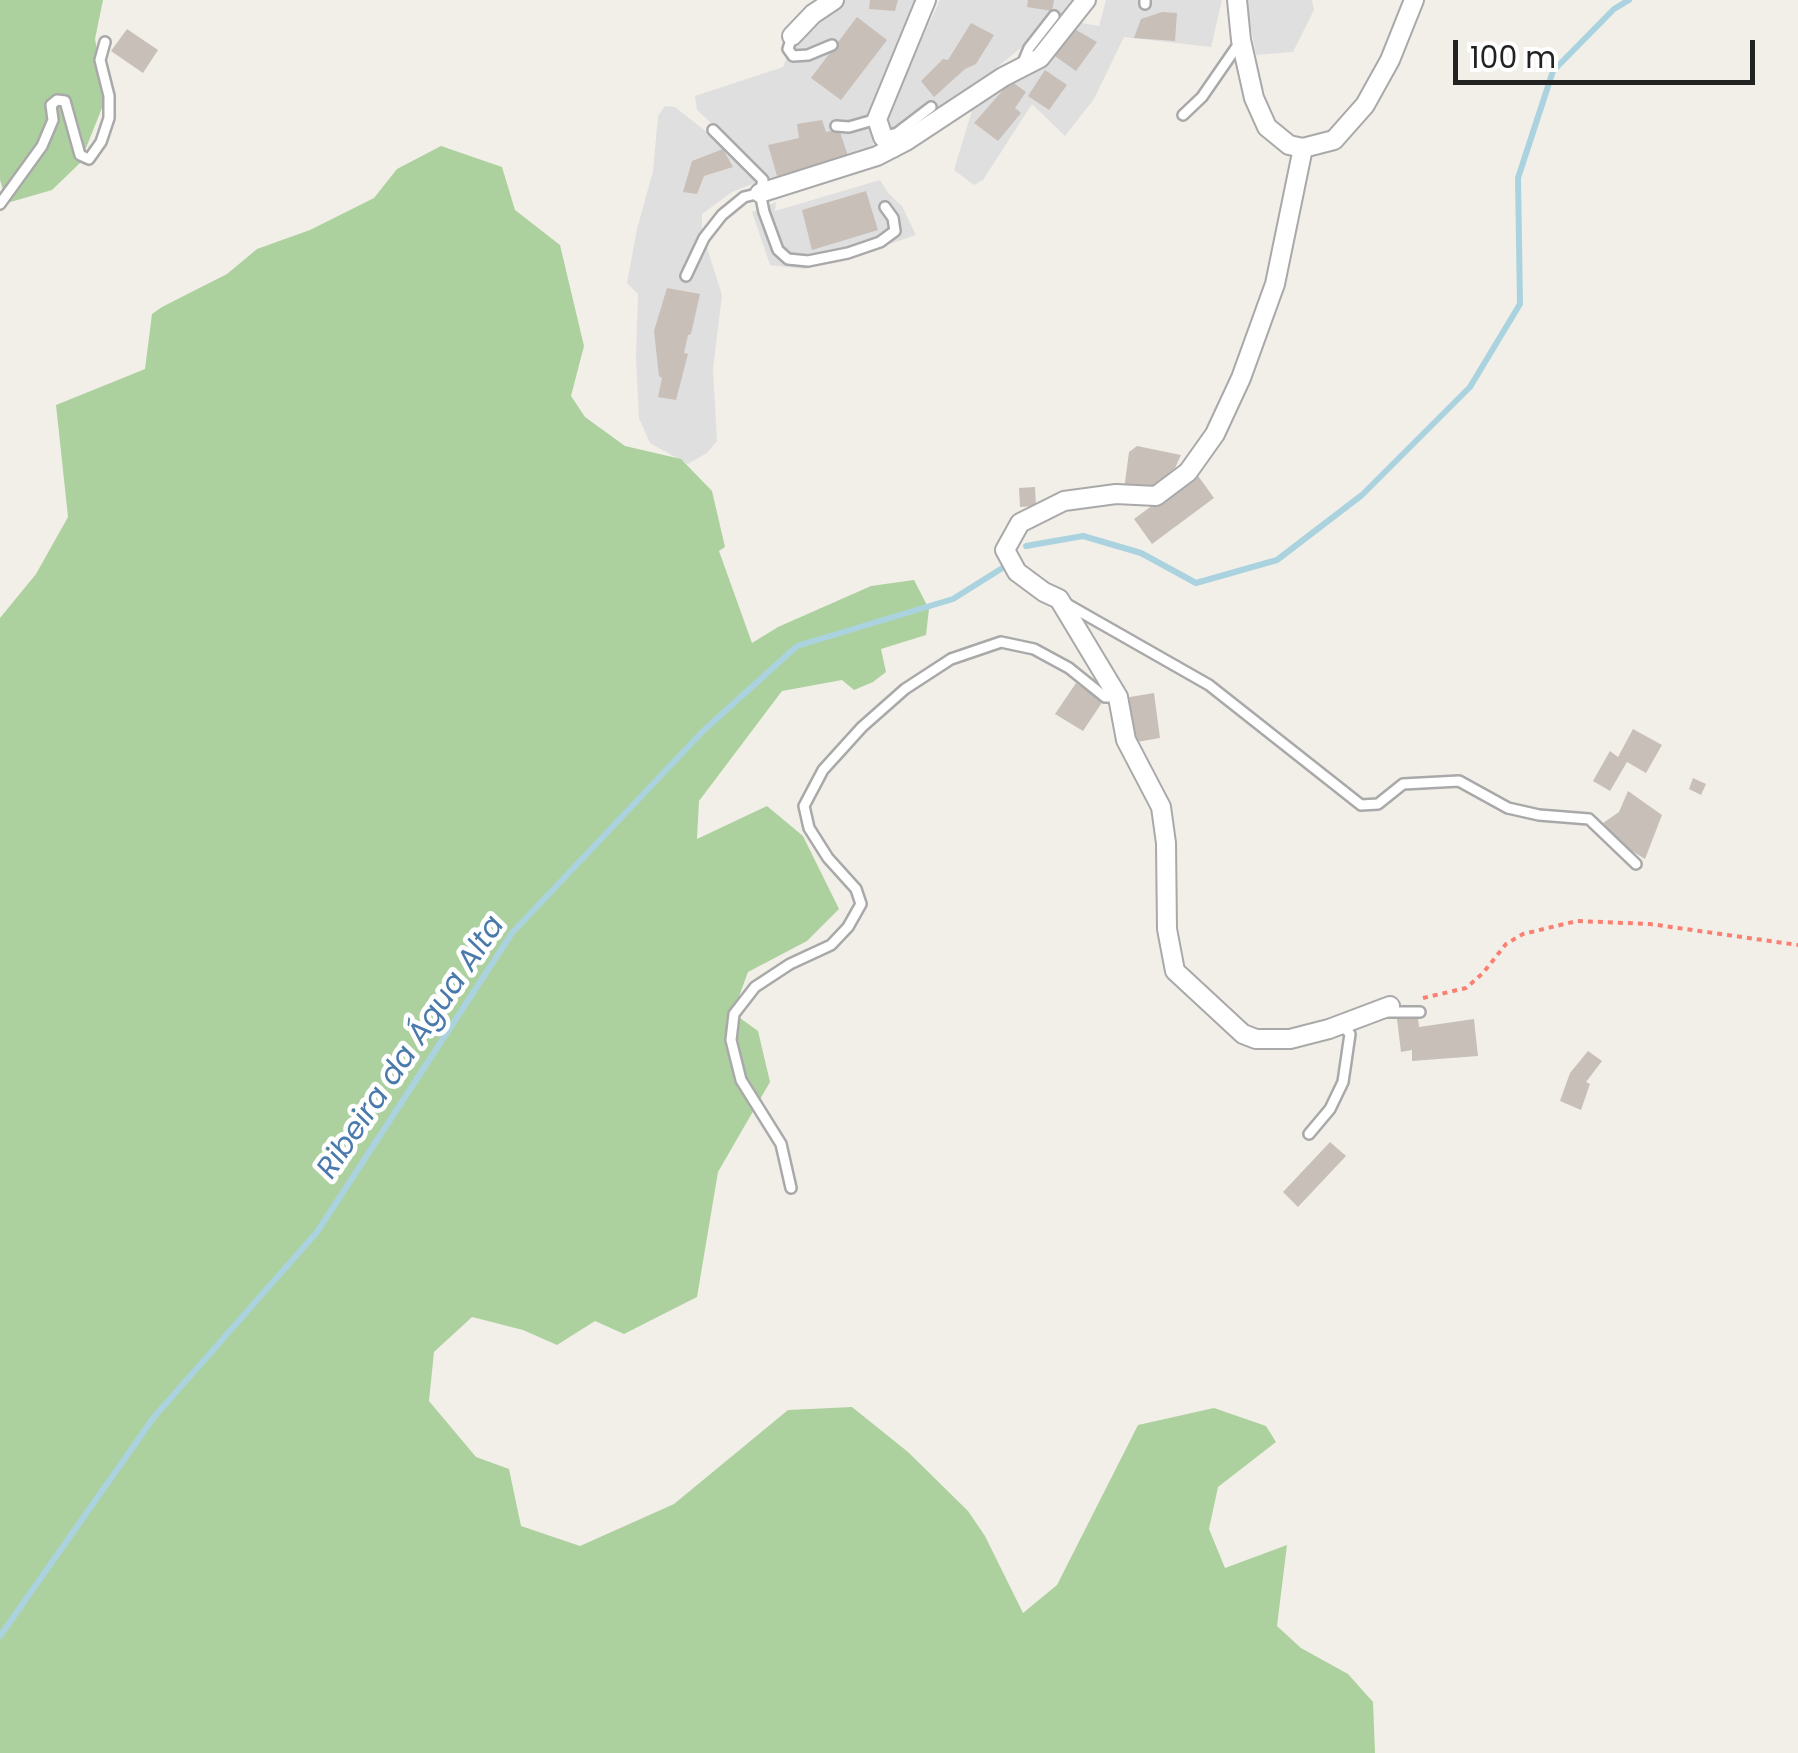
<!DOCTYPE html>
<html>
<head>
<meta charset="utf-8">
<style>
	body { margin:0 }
	#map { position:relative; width:1798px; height:1753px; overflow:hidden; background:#f2efe9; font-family:Poppins,sans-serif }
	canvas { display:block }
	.scale { position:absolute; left:1453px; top:40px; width:302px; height:45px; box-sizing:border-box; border:5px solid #222; border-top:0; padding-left:12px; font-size:30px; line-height:35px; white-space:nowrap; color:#222; -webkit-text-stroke:8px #fff; paint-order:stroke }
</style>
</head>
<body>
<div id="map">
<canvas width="1798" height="1753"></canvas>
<div class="scale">100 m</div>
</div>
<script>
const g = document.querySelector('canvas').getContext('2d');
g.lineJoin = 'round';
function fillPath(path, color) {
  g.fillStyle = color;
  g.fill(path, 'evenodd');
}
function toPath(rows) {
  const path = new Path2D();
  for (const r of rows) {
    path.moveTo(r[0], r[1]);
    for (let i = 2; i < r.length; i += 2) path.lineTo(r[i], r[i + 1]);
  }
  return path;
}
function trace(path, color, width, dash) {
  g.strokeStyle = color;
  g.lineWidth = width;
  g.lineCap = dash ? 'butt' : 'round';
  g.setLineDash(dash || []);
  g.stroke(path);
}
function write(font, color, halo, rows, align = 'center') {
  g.font = font + ' Poppins,sans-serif';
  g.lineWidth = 9;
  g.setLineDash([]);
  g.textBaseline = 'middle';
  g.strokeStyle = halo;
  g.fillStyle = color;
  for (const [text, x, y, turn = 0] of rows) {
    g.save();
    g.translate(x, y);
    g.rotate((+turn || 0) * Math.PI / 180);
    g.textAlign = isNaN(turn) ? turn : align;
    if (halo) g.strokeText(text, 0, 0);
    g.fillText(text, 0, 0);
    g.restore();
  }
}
const residential = toPath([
	[842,0,919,0,890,74,870,112,874,151,771,178,697,110,695,96,783,67,795,40],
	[940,0,1075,0,1034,57,1022,47,933,120,891,130,886,116],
	[1106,0,1222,0,1211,47,1124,37,1094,99,1065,136,1032,104,983,180,974,185,954,170,974,104,1017,76,1039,70,1076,22,1099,26],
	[1246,0,1312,0,1314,10,1293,52,1256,55],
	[665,106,675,107,718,141,750,171,755,183,732,192,702,214,702,232,722,295,713,369,717,441,707,453,688,464,650,443,639,418,636,358,638,294,627,283,637,229,653,171,658,116],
	[880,180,888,193,902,206,916,235,834,263,804,269,770,265,752,212,776,202,775,211]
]);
const forest = toPath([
	[0,0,103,0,95,39,106,98,80,163,52,190,7,203,0,180],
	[441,146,502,167,515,210,560,245,584,346,571,396,585,417,625,446,681,459,712,491,725,547,719,551,752,643,778,627,871,586,914,580,929,609,926,635,881,649,886,672,873,682,854,690,842,680,782,691,699,801,697,839,767,806,803,836,839,909,807,941,748,972,733,1013,758,1031,770,1082,718,1172,697,1297,624,1334,595,1321,557,1345,523,1330,472,1317,434,1352,429,1401,476,1457,509,1469,521,1526,580,1546,674,1504,788,1410,852,1407,908,1452,968,1511,985,1536,1023,1613,1057,1585,1138,1425,1214,1408,1266,1426,1276,1442,1218,1487,1209,1529,1225,1568,1287,1545,1277,1626,1301,1648,1348,1674,1373,1702,1375,1753,0,1753,0,618,36,574,68,517,56,405,145,369,152,314,162,307,227,274,257,249,310,230,374,198,397,169]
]);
const stream = toPath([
	[1026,546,1083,536,1141,553,1196,583,1277,560,1362,495,1470,387,1520,304,1518,178,1553,71,1614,9,1629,0],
	[0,1636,154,1417,317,1232,512,933,703,731,797,646,953,599,1004,567]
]);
const building = toPath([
	[870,0,898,0,895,11,869,9],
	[1028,0,1054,0,1052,11,1027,7],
	[1162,12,1177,13,1175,41,1134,38,1141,19],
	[857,17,887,40,841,100,811,78],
	[971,23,994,35,976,64,965,69,934,97,921,81,943,59,948,60],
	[1071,27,1097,42,1076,71,1052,54],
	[127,29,158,50,143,73,111,51],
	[1045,70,1067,85,1049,110,1028,96],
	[1011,81,1026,92,1015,108,1021,113,998,141,974,123],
	[822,120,826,132,839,129,848,156,777,176,768,145,799,138,797,124],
	[723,149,733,167,704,176,697,194,683,192,692,161],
	[866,191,878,230,812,250,802,210],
	[667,288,700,294,691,334,688,335,684,353,688,354,676,400,658,397,662,378,659,376,654,331],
	[1137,446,1181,455,1175,468,1145,493,1124,490,1129,452],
	[1196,473,1214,498,1152,544,1134,519],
	[1035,487,1036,506,1020,507,1019,488],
	[1076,683,1103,701,1083,731,1055,714],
	[1154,693,1160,738,1131,743,1124,698],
	[1633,729,1662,745,1646,773,1627,762,1610,791,1593,781,1610,751,1618,757],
	[1693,778,1706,784,1701,795,1689,789],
	[1628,791,1662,815,1645,859,1627,848,1603,823,1619,812],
	[1418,1017,1419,1027,1474,1019,1478,1056,1412,1061,1412,1050,1401,1052,1397,1019],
	[1588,1051,1602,1061,1586,1082,1590,1084,1581,1110,1560,1101,1570,1073],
	[1330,1142,1346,1156,1298,1207,1283,1192]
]);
const path = toPath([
	[1423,998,1466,988,1483,973,1506,944,1523,934,1577,921,1650,924,1798,945]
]);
const lane = toPath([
	[1145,0,1145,4],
	[792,36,788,49,793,56,808,55,832,45],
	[1022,65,1029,48,1054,16],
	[1183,115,1202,97,1240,42],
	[836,126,849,127,877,119],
	[713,130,763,180,760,193,764,212,778,250,788,259,808,261,848,253,880,242,895,231,893,218,885,207],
	[883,137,897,133,931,107],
	[0,204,42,146,53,120,51,105,57,100,65,101,80,155,89,159,101,142,109,118,109,96,100,60,105,42],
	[686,276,704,238,722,215,744,197,760,193],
	[1065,603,1209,685,1361,805,1378,804,1403,784,1459,781,1508,808,1539,815,1589,819,1636,864],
	[1388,1012,1420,1012],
	[1309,1134,1330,1109,1343,1082,1350,1034,1341,1024],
	[791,1188,781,1144,741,1080,731,1040,734,1014,755,987,790,964,831,945,848,927,861,904,856,889,828,858,809,828,804,806,823,770,862,727,905,689,951,659,1001,642,1034,649,1069,668,1105,697,1115,697]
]);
const street = toPath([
	[1237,0,1241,40,1254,98,1267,127,1289,145,1303,148,1275,284,1241,378,1215,434,1188,472,1156,496,1116,494,1064,501,1020,523,1005,550,1017,572,1044,592,1059,599,1118,697,1126,740,1161,807,1166,843,1167,929,1175,971,1243,1034,1256,1039,1290,1039,1329,1029,1390,1006],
	[792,36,813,14,834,0],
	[893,148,883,137,877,119,926,0],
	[1303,148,1334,140,1365,105,1390,60,1414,0],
	[760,193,877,156,906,141,1003,77,1040,58,1086,0]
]);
const waterNames = [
	["Ribeira da Água Alta",412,1048,-56]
];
fillPath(residential, '#e0dfdf');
fillPath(forest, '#add19e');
trace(stream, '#aad3df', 6);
fillPath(building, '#c7bfb8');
trace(lane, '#a9a9a9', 14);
trace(street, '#a9a9a9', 22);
trace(path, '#fa8072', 4, [5, 5]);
trace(lane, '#fff', 9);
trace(street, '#fff', 18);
write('italic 30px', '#4a7aab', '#fff', waterNames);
</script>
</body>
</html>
